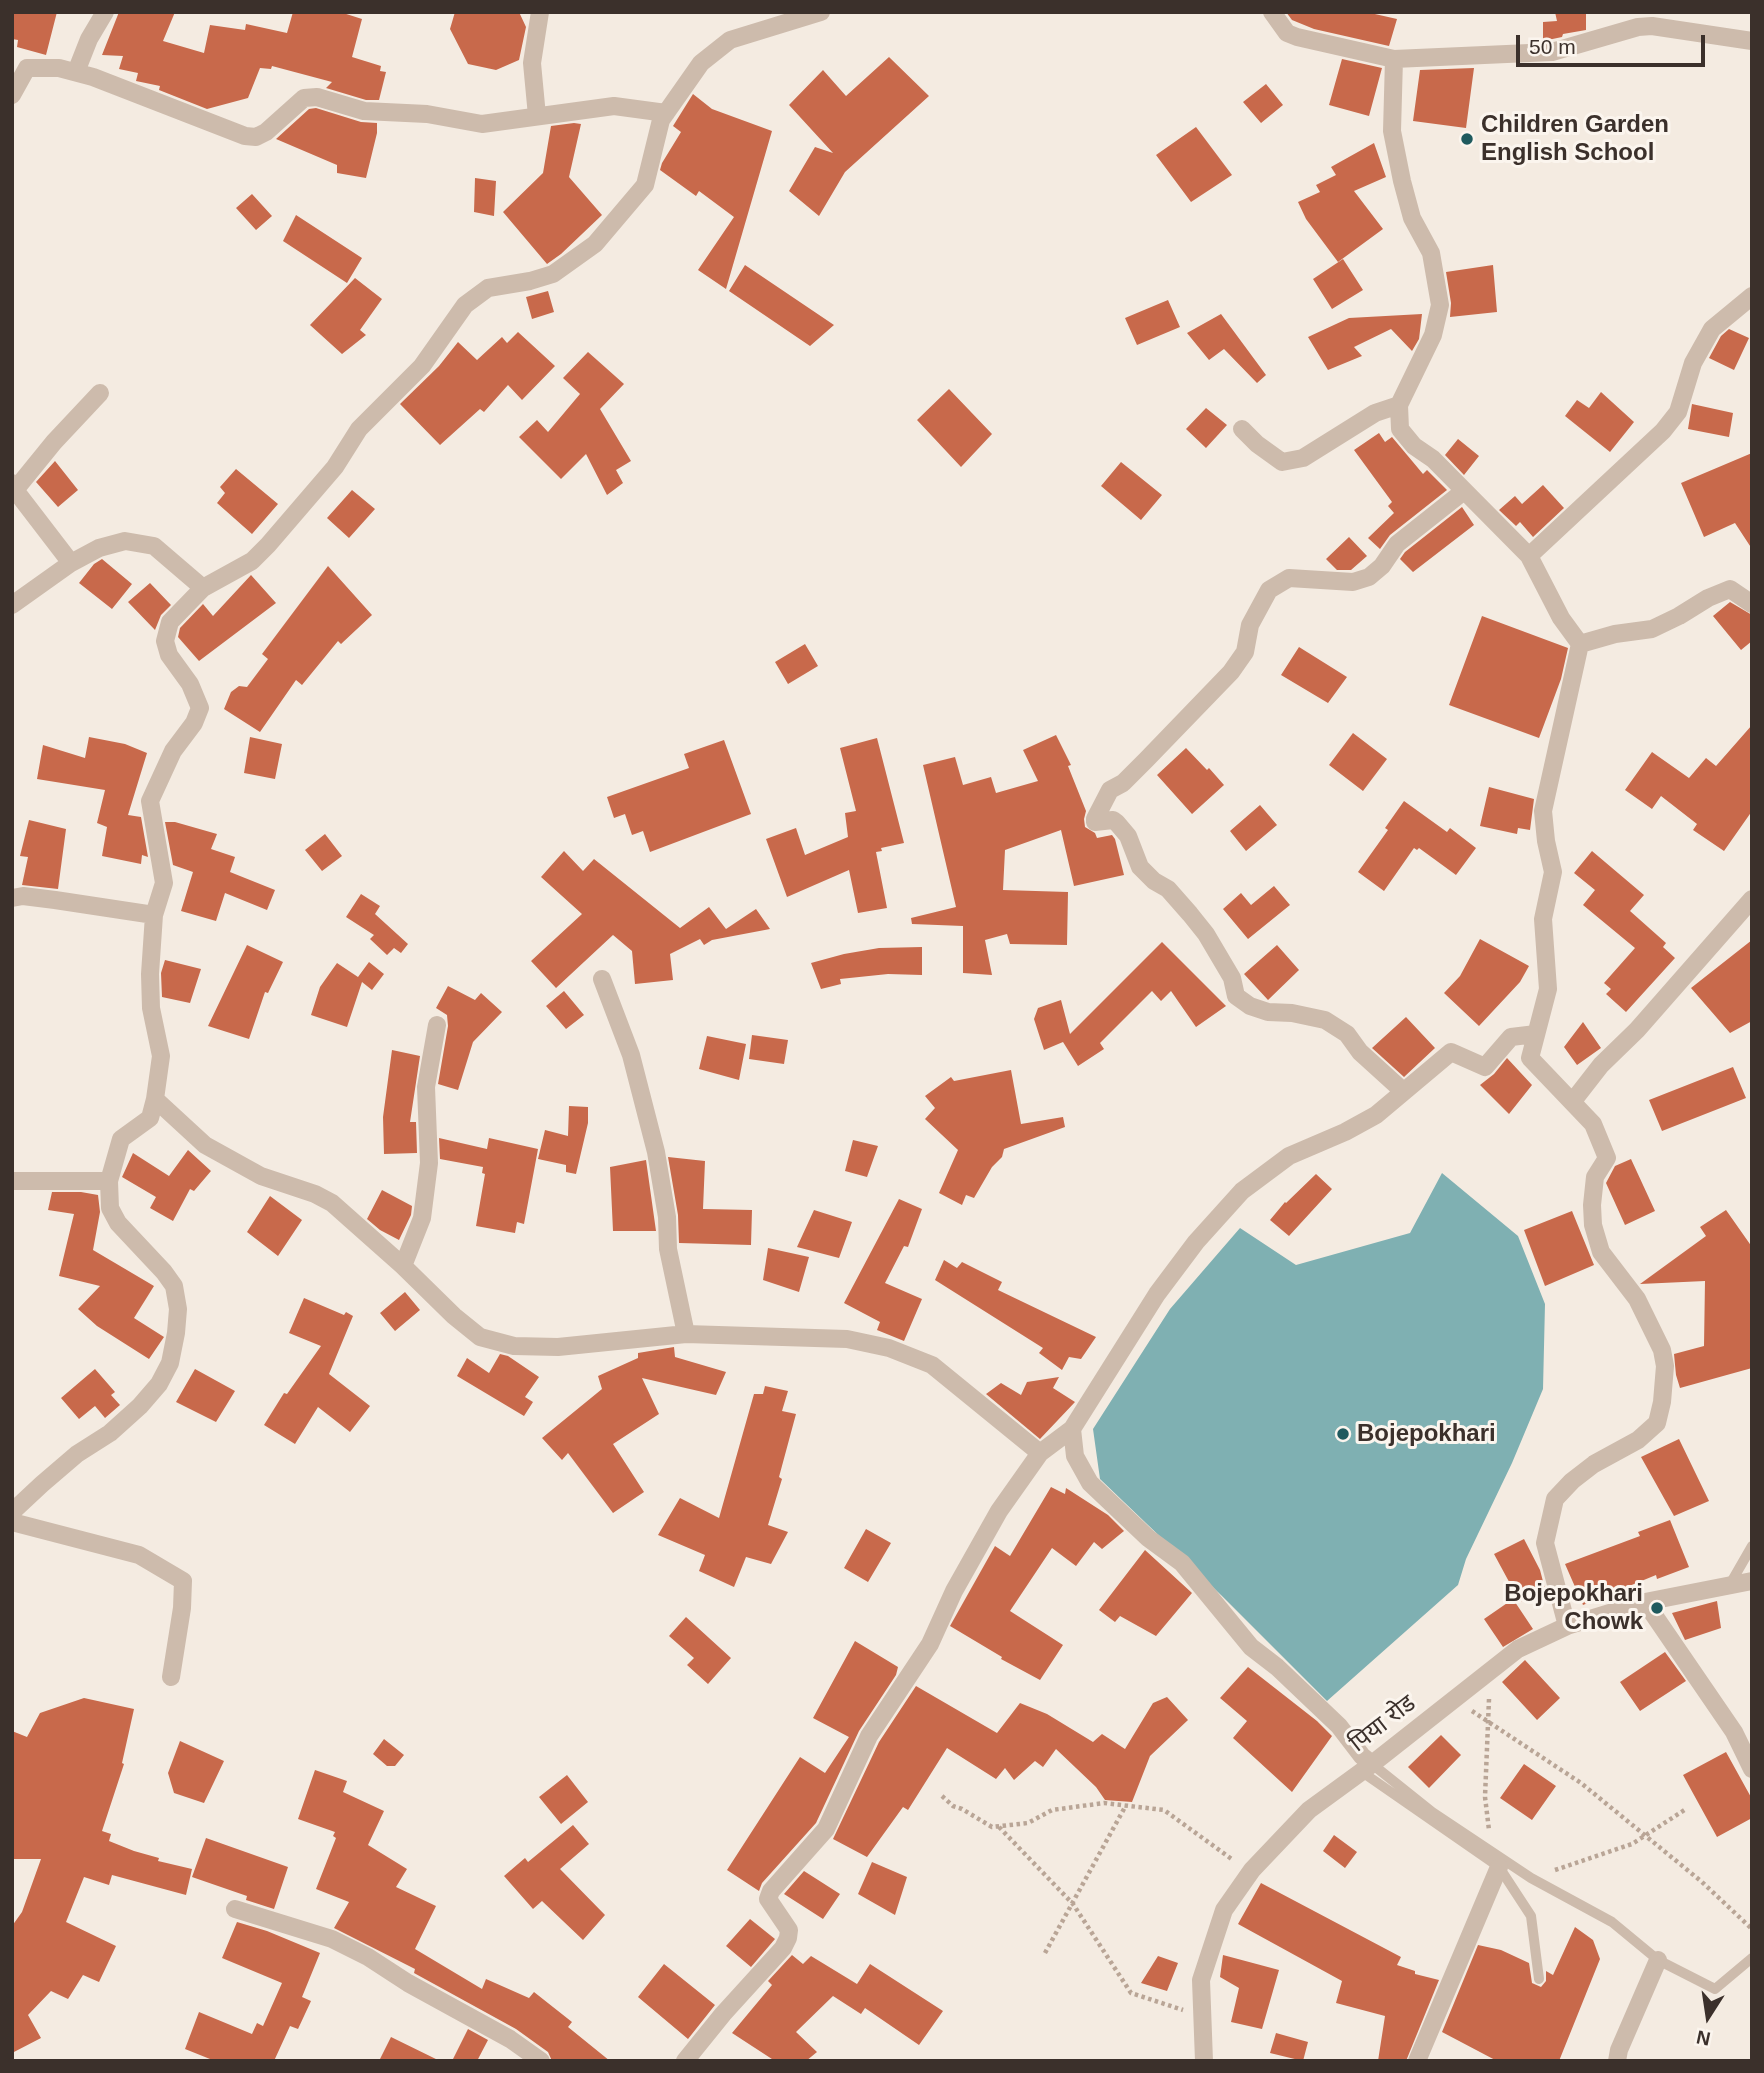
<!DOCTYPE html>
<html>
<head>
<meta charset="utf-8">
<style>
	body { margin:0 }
	#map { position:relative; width:1764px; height:2073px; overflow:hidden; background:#f4ebe1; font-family:Arial,sans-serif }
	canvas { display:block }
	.frame { position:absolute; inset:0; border:14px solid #3b302b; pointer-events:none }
	.north { position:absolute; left:1673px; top:1982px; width:70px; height:70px; -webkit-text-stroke:5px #fbf5ee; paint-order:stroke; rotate:192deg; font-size:19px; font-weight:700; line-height:28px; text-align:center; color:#3b302b }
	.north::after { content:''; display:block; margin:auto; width:24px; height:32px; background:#3b302b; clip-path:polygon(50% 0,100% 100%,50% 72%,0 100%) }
	.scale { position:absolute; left:1516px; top:35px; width:189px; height:32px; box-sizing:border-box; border:4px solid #3b302b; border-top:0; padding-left:9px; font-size:21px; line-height:24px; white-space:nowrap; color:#3b302b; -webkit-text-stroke:5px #fbf5ee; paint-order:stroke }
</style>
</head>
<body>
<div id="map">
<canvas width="1764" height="2073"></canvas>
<div class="frame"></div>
<div class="north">N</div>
<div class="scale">50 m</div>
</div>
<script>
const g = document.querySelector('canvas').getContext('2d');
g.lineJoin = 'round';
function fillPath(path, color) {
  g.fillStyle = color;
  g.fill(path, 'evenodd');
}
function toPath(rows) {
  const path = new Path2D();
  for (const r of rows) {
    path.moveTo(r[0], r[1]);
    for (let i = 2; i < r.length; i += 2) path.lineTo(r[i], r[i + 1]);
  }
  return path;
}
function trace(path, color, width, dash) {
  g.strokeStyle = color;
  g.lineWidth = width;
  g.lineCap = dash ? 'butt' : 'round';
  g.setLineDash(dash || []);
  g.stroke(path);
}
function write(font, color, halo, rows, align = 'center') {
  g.font = font + ' Arial,"Noto Sans Devanagari",sans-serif';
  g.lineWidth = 6;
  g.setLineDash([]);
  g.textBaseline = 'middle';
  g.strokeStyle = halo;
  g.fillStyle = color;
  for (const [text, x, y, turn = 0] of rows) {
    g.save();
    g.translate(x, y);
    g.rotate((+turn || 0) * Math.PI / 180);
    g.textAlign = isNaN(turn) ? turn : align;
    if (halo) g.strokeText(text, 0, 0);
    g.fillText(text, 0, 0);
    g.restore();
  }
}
const water = toPath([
	[1442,1173,1518,1236,1545,1304,1543,1389,1512,1463,1466,1559,1458,1585,1327,1701,1221,1595,1100,1479,1093,1429,1170,1309,1240,1228,1296,1265,1410,1233]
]);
const building = toPath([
	[12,12,57,12,46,55,17,47,18,40,12,39],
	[119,12,175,12,163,41,204,53,210,25,245,30,246,24,287,33,293,12,340,12,362,19,352,57,381,66,380,71,386,72,379,100,366,100,326,88,332,82,272,66,271,69,260,68,248,98,207,109,159,90,160,86,136,81,138,73,119,69,123,56,102,55],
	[455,12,519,12,526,27,519,60,496,70,468,64,450,29],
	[1286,12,1366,12,1397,19,1389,46,1314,29,1292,20],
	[1555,12,1586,12,1586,30,1563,34,1562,37,1543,41,1543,22,1557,21],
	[889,57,929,96,845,172,819,216,789,191,815,147,833,153,789,105,823,70,846,96],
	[1342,59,1382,68,1369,116,1329,105],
	[1474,68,1466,128,1413,121,1420,70],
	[1266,84,1283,105,1261,123,1243,102],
	[693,94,712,109,772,131,726,289,698,270,734,217,699,191,696,196,660,170,662,163,681,132,673,126],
	[316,108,361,122,377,123,377,133,366,178,337,173,337,165,276,139,309,109],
	[574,123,581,124,569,177,602,215,561,254,547,264,503,212,543,173,551,126],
	[1196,127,1232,175,1191,202,1156,155],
	[1374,143,1386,177,1354,191,1383,229,1338,262,1306,219,1298,202,1320,192,1316,185,1336,175,1331,167],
	[475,178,496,181,494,216,474,212],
	[252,194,272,216,256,230,236,208],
	[296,215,362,258,347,283,283,241],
	[1343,259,1363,290,1332,309,1313,279],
	[745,265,834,325,810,346,729,291],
	[1493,265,1497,312,1450,317,1451,303,1446,272],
	[355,278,382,299,360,330,366,335,342,354,310,325],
	[548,291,554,312,532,319,526,297],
	[1168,300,1180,327,1137,345,1125,318],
	[1221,314,1266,375,1257,383,1224,349,1209,360,1187,333],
	[1422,314,1419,339,1412,351,1391,329,1354,347,1362,356,1328,370,1308,337,1349,318],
	[1729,329,1749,338,1734,370,1709,358,1721,336],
	[518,332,555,366,522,400,508,385,484,412,480,409,440,445,400,404,439,366,458,342,477,360,502,337,507,343],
	[588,352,624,384,600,409,631,461,616,470,623,483,607,495,586,454,561,479,519,437,537,420,548,432,580,394,563,378],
	[949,389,992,434,961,467,917,420],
	[1601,392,1634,422,1610,452,1565,416,1577,400,1589,408],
	[1692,404,1733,413,1729,437,1688,429],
	[1206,408,1227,425,1206,448,1186,429],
	[1379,433,1385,442,1392,437,1423,474,1427,470,1447,490,1390,535,1380,549,1368,538,1394,513,1388,506,1392,502,1354,450],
	[1458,439,1479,456,1464,475,1445,455],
	[1752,453,1752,549,1735,523,1704,537,1681,483],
	[55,461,78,490,58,507,36,482],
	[1121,462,1162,495,1141,520,1101,486],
	[236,469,278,504,252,534,217,503,225,493,220,487],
	[1543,485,1564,508,1533,537,1520,522,1516,526,1499,510,1515,496,1522,504],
	[352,490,375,509,349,538,327,518],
	[1462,507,1474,525,1413,572,1400,559,1405,552],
	[1349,537,1367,556,1351,570,1337,570,1326,559],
	[102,559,132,584,112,609,79,583,94,564],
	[328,566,372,615,341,644,338,641,302,685,296,680,260,732,224,709,231,692,239,686,247,687,268,659,262,654],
	[251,575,276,603,199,661,178,637,180,628,203,604,213,616],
	[150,583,171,605,161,615,155,630,128,602],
	[1730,602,1752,615,1752,641,1741,650,1713,616],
	[1482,616,1568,648,1561,679,1539,738,1449,705],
	[805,644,818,666,788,684,775,662],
	[1299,647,1347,677,1328,703,1281,675],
	[1752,725,1752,811,1724,851,1693,830,1697,824,1661,796,1652,809,1625,790,1652,752,1689,778,1706,758,1716,766],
	[1353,733,1387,759,1363,791,1329,765],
	[1056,735,1071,765,1068,766,1086,811,1084,819,1085,827,1095,833,1097,838,1112,835,1115,839,1124,875,1074,886,1061,830,1005,850,1003,890,1068,892,1067,945,1010,944,1007,934,985,940,992,975,963,973,963,926,912,924,911,918,956,907,923,765,955,757,963,785,991,777,996,793,1038,781,1023,750],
	[89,737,125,744,147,753,128,815,141,817,148,857,142,855,141,864,102,856,107,827,97,823,105,790,37,779,43,745,85,758],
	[250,737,282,744,275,779,244,773],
	[877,738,904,843,881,848,882,851,876,852,887,908,858,913,849,870,787,897,766,839,796,828,805,855,848,837,845,813,856,811,840,748],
	[724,740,751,814,650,852,643,831,632,835,625,814,614,818,607,797,689,768,684,754],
	[1186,748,1207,770,1209,768,1224,785,1192,814,1157,775],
	[1489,787,1534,799,1530,830,1518,828,1517,834,1480,826],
	[1404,801,1447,832,1450,828,1476,848,1456,875,1419,848,1417,850,1414,848,1384,891,1358,872,1388,830,1385,828],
	[1260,805,1277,825,1246,851,1230,831],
	[29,820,66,829,58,889,22,885,28,857,20,856],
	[165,822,175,822,217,834,211,849,235,857,230,872,275,890,267,910,225,893,216,921,181,911,193,872,173,865],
	[325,834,342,856,322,871,305,850],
	[564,851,583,871,594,859,680,928,709,907,726,929,756,909,770,929,712,940,704,945,700,939,670,954,673,980,635,984,632,951,613,935,556,988,531,961,582,914,541,877],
	[1592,851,1644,895,1630,911,1666,943,1663,947,1675,958,1626,1012,1606,994,1611,989,1604,983,1635,948,1583,905,1595,890,1574,873],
	[1274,886,1290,905,1248,939,1223,909,1241,893,1251,905],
	[361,894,380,906,375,914,408,944,401,953,394,948,387,955,370,939,374,935,346,917],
	[1480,939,1529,966,1520,982,1479,1026,1444,993,1460,976],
	[1752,940,1752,1021,1730,1033,1691,988],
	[1162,942,1226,1006,1196,1027,1171,991,1161,1001,1152,991,1100,1043,1104,1049,1078,1066,1063,1042,1044,1050,1034,1019,1038,1008,1061,1000,1070,1034],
	[247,945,283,962,268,993,265,992,249,1039,208,1026],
	[1277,945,1299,970,1268,1000,1244,974],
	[922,947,922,975,888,974,840,979,841,984,821,989,811,963,844,954,879,948],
	[165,960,201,969,190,1003,162,997,161,973],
	[369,962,384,974,372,990,362,982,347,1027,311,1015,320,987,337,963,358,977],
	[448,986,475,1000,481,993,502,1012,473,1042,458,1090,438,1084,448,1026,447,1015,436,1008],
	[564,991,584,1015,566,1029,546,1006],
	[1406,1017,1435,1048,1404,1077,1372,1048],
	[1583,1022,1601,1048,1577,1065,1564,1047],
	[752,1035,788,1040,784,1064,749,1059],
	[707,1036,746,1044,739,1080,699,1069],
	[392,1050,420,1056,410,1122,416,1122,417,1153,384,1154,383,1117],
	[1507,1058,1532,1085,1509,1114,1480,1085,1494,1074],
	[1733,1067,1746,1098,1662,1131,1649,1100],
	[1011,1070,1021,1124,1063,1117,1065,1127,1004,1149,1002,1157,992,1167,974,1198,966,1195,962,1205,939,1193,958,1150,925,1119,935,1108,925,1096,951,1077,954,1081],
	[569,1106,588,1107,588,1123,576,1174,566,1172,566,1165,538,1159,545,1130,568,1136],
	[439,1138,487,1149,489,1138,538,1149,524,1224,517,1222,515,1233,476,1226,485,1174,482,1173,483,1167,440,1159],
	[853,1140,878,1146,867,1177,845,1171],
	[188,1150,211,1171,194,1191,190,1189,173,1221,150,1208,156,1197,122,1177,133,1153,169,1176],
	[668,1157,705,1161,703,1209,752,1210,751,1245,679,1243,678,1215],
	[1631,1159,1655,1211,1625,1225,1606,1183,1615,1166],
	[646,1160,656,1231,613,1231,610,1167],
	[1316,1174,1332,1189,1289,1236,1270,1220,1285,1202,1286,1203],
	[382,1190,412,1206,411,1215,399,1240,380,1230,367,1219],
	[52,1192,81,1192,98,1195,100,1212,93,1250,154,1286,134,1318,164,1337,149,1359,97,1326,78,1309,100,1286,59,1276,74,1214,48,1210],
	[270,1196,302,1220,278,1256,247,1232],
	[899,1199,922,1209,908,1247,904,1246,885,1283,922,1299,904,1341,877,1330,880,1322,844,1303],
	[814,1210,852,1222,839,1258,797,1247],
	[1726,1210,1752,1247,1752,1368,1680,1388,1676,1375,1674,1354,1704,1346,1705,1281,1640,1284,1706,1236,1700,1227],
	[1572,1211,1594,1265,1545,1286,1524,1230],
	[768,1248,809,1257,799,1292,763,1280],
	[944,1260,957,1268,962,1262,1002,1282,998,1290,1096,1337,1081,1359,1069,1357,1062,1370,1039,1353,1043,1348,935,1280],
	[405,1292,420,1310,395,1331,380,1313],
	[304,1298,344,1315,346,1312,353,1316,329,1374,370,1406,350,1432,318,1407,295,1444,264,1425,284,1393,287,1394,321,1346,289,1333],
	[674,1347,675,1357,726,1372,716,1395,642,1378,659,1414,613,1444,644,1492,613,1513,568,1453,562,1460,542,1438,602,1389,598,1376,638,1358,638,1353],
	[500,1354,508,1356,539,1377,525,1397,533,1402,524,1416,457,1376,467,1358,489,1373],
	[95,1369,115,1392,111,1395,120,1405,105,1418,95,1406,79,1419,61,1398],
	[195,1369,235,1391,216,1422,176,1402],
	[1059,1377,1053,1388,1075,1402,1040,1439,986,1394,1001,1383,1021,1395,1027,1382],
	[765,1386,788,1391,782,1411,796,1414,779,1477,782,1479,768,1525,788,1532,771,1564,746,1557,734,1587,699,1571,705,1555,658,1535,680,1498,719,1518,754,1394,763,1394],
	[1679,1439,1709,1501,1674,1516,1641,1457],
	[1051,1487,1065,1494,1066,1488,1108,1515,1124,1531,1102,1549,1094,1542,1076,1566,1052,1548,1010,1611,1063,1645,1040,1680,1001,1659,1002,1657,950,1626,995,1546,1010,1556],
	[1670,1520,1689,1567,1657,1579,1656,1575,1583,1605,1565,1564,1640,1536,1638,1532],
	[866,1529,891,1543,868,1582,844,1568],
	[1524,1539,1540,1570,1545,1589,1520,1602,1494,1554],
	[1145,1550,1192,1593,1156,1636,1120,1616,1115,1622,1099,1610],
	[1513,1599,1533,1629,1503,1647,1484,1619],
	[1717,1601,1721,1628,1685,1640,1672,1613],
	[686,1617,731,1658,708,1684,687,1665,694,1658,669,1636],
	[855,1641,898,1667,896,1675,859,1731,816,1823,762,1883,759,1891,727,1870,800,1757,825,1773,849,1737,813,1718],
	[1665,1652,1686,1681,1640,1711,1620,1682],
	[1525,1660,1560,1698,1537,1720,1502,1682],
	[1248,1667,1317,1721,1332,1736,1292,1792,1233,1738,1247,1721,1220,1698],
	[916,1686,997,1733,1020,1703,1047,1714,1093,1742,1102,1734,1125,1749,1153,1703,1167,1697,1188,1720,1150,1756,1132,1802,1105,1800,1096,1787,1056,1749,1043,1767,1035,1761,1014,1780,1005,1768,996,1779,947,1748,908,1810,903,1807,867,1857,833,1839,879,1742],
	[84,1698,134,1709,122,1763,124,1764,102,1831,111,1834,109,1841,134,1851,159,1858,158,1861,192,1869,186,1895,112,1875,109,1885,84,1877,66,1922,116,1946,99,1982,83,1975,68,1999,51,1991,28,2015,41,2038,12,2053,12,1926,22,1912,41,1859,12,1859,12,1731,27,1737,40,1713],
	[1441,1735,1461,1755,1429,1788,1408,1767],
	[384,1739,404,1755,395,1766,387,1766,373,1754],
	[180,1741,224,1761,204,1803,174,1793,168,1773],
	[1726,1752,1752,1799,1752,1818,1717,1837,1683,1775],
	[1524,1764,1556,1786,1532,1820,1500,1798],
	[315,1770,347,1781,343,1792,384,1811,368,1845,407,1869,396,1887,436,1906,415,1949,482,1989,486,1979,529,1998,534,1992,572,2022,568,2027,610,2061,552,2061,548,2052,516,2029,414,1973,415,1969,334,1928,349,1902,316,1889,336,1838,333,1836,335,1832,298,1819],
	[567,1775,588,1802,561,1824,539,1797],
	[573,1825,589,1844,560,1869,605,1915,583,1940,542,1901,533,1909,504,1876,525,1858,528,1862],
	[1334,1835,1357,1852,1345,1868,1323,1851],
	[206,1838,288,1867,274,1909,246,1900,247,1896,192,1877],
	[872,1862,907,1877,895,1915,858,1894],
	[804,1871,840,1894,823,1919,784,1894],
	[1261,1883,1401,1957,1397,1965,1415,1971,1415,1974,1439,1980,1406,2061,1378,2061,1385,2016,1336,2003,1342,1981,1238,1924],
	[750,1919,775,1939,751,1967,726,1946],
	[237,1922,267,1931,320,1953,302,1997,311,2001,298,2029,290,2026,274,2061,215,2061,185,2049,199,2012,252,2034,257,2023,263,2026,282,1983,222,1958],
	[1575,1927,1593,1940,1600,1959,1559,2061,1497,2061,1442,2032,1478,1945,1501,1950,1529,1963,1532,1983,1541,1987,1546,1981,1546,1971,1553,1975],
	[792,1955,803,1964,811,1956,857,1984,870,1964,943,2011,919,2045,865,2008,861,2014,833,1996,796,2032,817,2052,806,2061,775,2061,732,2033,772,1985,768,1981],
	[1223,1955,1279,1970,1262,2029,1231,2022,1239,1988,1220,1977],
	[1158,1956,1178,1963,1167,1991,1141,1983],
	[664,1964,715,2005,688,2039,638,1997],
	[468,2029,488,2040,477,2061,452,2061],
	[1276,2033,1308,2042,1303,2061,1270,2053],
	[391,2037,440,2061,379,2061]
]);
const path = toPath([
	[1489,1699,1485,1797,1489,1830],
	[1472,1711,1581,1783,1702,1882,1752,1929],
	[942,1796,953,1806,962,1809,992,1827,1028,1823,1052,1810,1104,1803,1164,1810,1233,1860],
	[999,1827,1073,1904,1131,1993,1183,2010],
	[1555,1870,1632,1844,1686,1809],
	[1045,1953,1125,1807]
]);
const lane = toPath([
	[1729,1586,1752,1546],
	[1372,1764,1432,1812,1531,1878,1612,1922,1658,1960,1715,1989,1752,1958],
	[1362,1772,1499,1867,1531,1916,1539,1979]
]);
const street = toPath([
	[1272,12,1287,33,1297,37,1394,59,1552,52,1638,27,1652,26,1752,41],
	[1394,59,1392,131,1402,181,1412,218,1431,253,1440,305,1433,335,1399,405,1400,429,1414,446,1433,459,1529,556,1561,618,1580,644,1543,811,1546,841,1553,872,1543,919,1548,989,1530,1058,1593,1124,1607,1158,1595,1177,1592,1205,1593,1225,1601,1252,1637,1299,1662,1350,1665,1366,1662,1402,1657,1423,1638,1440,1594,1464,1572,1481,1555,1499,1545,1543,1567,1626],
	[76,72,89,39,105,12],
	[12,95,27,68,59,68,93,77,245,136,256,137,266,132,304,98,317,97,364,111,427,114,482,124,614,106,666,113],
	[537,116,532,63,540,12],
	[1242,429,1257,444,1282,462,1303,458,1375,413,1399,405],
	[12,483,15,490,71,563],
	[15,490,54,442,100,393],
	[1529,556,1663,431,1678,412,1693,363,1712,329,1752,296],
	[12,605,71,563,99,548,125,541,154,546,203,588],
	[1580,644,1615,634,1652,629,1679,616,1708,598,1730,589,1752,604],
	[12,898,23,896,55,900,154,915],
	[602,979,631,1055,656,1152,667,1217,668,1249,686,1334],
	[1403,1091,1360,1052,1347,1034,1325,1020,1292,1013,1268,1012,1250,1006,1236,996,1232,978,1206,934,1190,914,1168,889,1154,881,1140,867,1128,836,1117,823,1113,820,1095,822,1095,819,1110,790,1123,783,1146,760,1231,672,1245,652,1250,625,1269,590,1289,578,1353,582,1369,577,1382,566,1397,544,1464,491],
	[155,1099,205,1145,261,1176,315,1194,332,1203,403,1266,454,1316,480,1337,514,1346,558,1347,686,1334,847,1339,889,1348,932,1365,1040,1453],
	[1573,1101,1601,1065,1637,1030,1752,899],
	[12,1181,109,1181],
	[403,1266,422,1218,429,1163,426,1087,437,1025],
	[1072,1429,1075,1456,1090,1483,1148,1538,1182,1563,1251,1647,1277,1667,1339,1726,1362,1756,1372,1764],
	[12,1512,42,1484,77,1454,110,1433,140,1406,159,1384,170,1363,176,1333,178,1309,174,1286,164,1272,118,1223,110,1208,109,1181,121,1139,150,1118,155,1099,161,1056,151,1008,150,974,154,915,164,883,150,801,173,751,194,723,200,708,190,684,169,655,165,641,170,622,203,588,252,561,268,545,335,467,359,429,422,366,465,305,488,288,530,281,553,274,595,244,645,185,661,120,701,63,730,40,821,12],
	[12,1522,139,1555,183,1581,182,1608,171,1677],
	[1645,1602,1734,1732,1752,1769],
	[235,1909,332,1939,368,1957,408,1983,510,2039,541,2061],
	[685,2061,723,2014,783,1948,788,1938,789,1930,768,1899,771,1891,826,1829,869,1736,930,1644,954,1591,999,1511,1040,1453,1072,1429,1157,1294,1196,1242,1242,1191,1289,1156,1345,1132,1376,1115,1451,1052,1485,1067,1511,1037,1536,1034],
	[1204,2061,1201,1980,1224,1910,1252,1870,1309,1810,1372,1764,1518,1649,1567,1626,1645,1602,1752,1581],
	[1417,2061,1499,1867],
	[1617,2061,1619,2050,1658,1960]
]);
const markers = [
	[1467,139,7,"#1f5a5e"],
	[1343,1434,7,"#1f5a5e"],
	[1657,1608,7,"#1f5a5e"]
];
const poiNames = [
	["Children Garden",1481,125],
	["English School",1481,153],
	["Bojepokhari",1357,1434],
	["Bojepokhari",1643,1594,"right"],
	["Chowk",1643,1622,"right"]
];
const streetNames = [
	["पिया रोड",1383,1724,-38]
];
fillPath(water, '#7fb0b2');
fillPath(building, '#c8694b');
trace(path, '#b9a596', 4.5, [3.5, 3.5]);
trace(lane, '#cdbbac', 10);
trace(street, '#cdbbac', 18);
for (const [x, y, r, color] of markers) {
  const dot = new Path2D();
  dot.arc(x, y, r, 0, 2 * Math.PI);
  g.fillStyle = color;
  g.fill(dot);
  trace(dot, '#fbf5ee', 2.5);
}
write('bold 24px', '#3b302b', '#fbf5ee', poiNames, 'left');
write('24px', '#3b302b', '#fbf5ee', streetNames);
</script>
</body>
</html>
